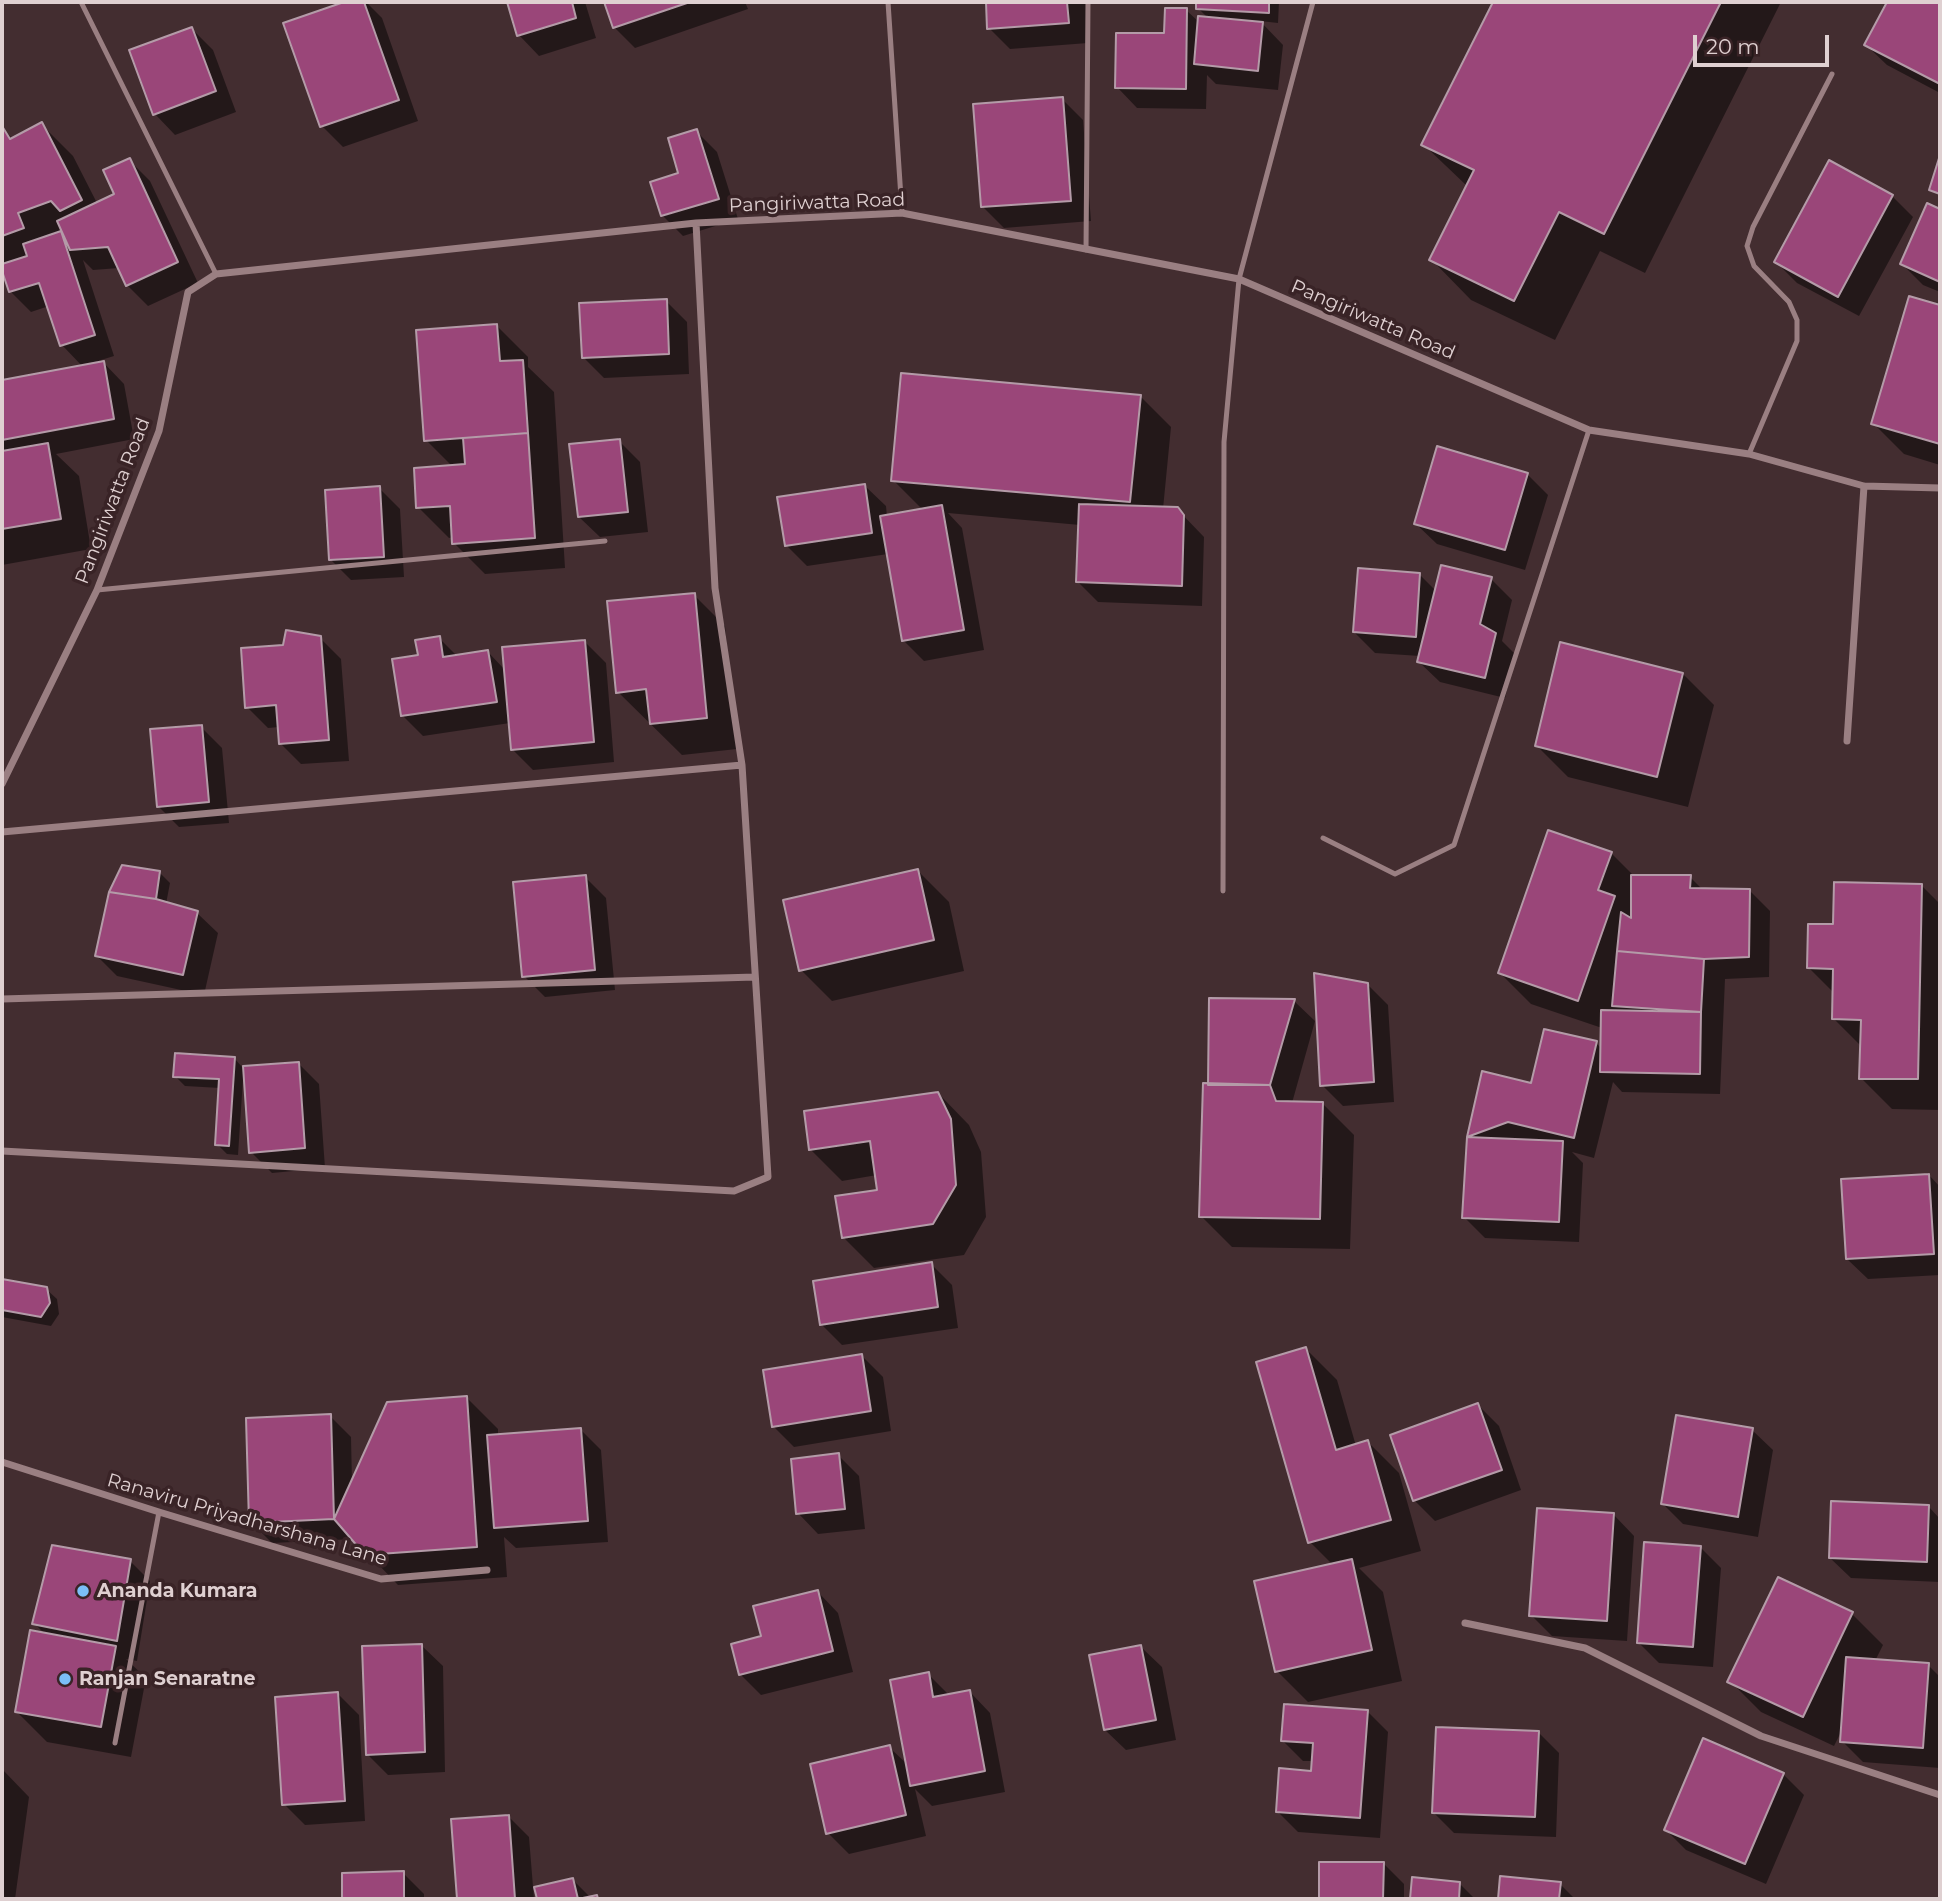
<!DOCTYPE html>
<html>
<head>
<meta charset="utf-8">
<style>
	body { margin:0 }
	#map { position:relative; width:1942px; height:1901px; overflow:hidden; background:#432d30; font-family:Montserrat,sans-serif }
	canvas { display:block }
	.frame { position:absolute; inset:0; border:4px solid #dfd0d1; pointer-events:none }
	.scale { position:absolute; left:1693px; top:35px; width:136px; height:32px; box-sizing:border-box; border:4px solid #dfd0d1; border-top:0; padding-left:9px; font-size:21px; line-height:24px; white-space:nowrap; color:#dfd0d1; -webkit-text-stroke:5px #392326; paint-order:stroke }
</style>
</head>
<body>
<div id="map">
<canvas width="1942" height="1901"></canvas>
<div class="frame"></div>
<div class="scale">20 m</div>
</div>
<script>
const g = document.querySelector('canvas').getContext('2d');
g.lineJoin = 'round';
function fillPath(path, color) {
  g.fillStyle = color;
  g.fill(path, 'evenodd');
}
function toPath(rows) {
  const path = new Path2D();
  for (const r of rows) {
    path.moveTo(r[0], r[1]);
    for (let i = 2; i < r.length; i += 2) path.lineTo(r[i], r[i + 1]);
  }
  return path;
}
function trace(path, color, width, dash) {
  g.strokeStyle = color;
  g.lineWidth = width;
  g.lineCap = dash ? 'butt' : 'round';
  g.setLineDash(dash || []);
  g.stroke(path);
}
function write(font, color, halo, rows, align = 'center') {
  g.font = font + ' Montserrat,sans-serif';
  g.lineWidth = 7;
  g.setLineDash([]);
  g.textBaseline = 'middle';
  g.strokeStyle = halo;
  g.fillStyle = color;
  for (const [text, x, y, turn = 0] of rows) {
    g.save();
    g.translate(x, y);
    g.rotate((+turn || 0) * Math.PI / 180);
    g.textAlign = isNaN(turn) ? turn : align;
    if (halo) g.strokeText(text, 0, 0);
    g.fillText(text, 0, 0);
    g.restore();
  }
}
const shadow = toPath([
	[350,2,366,2,382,18,418,121,343,147,322,126,286,24],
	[509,2,585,2,596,38,539,56,519,35],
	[605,2,745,2,748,9,635,48,614,27],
	[987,2,1086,2,1088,43,1010,49,989,28],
	[1198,2,1279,2,1278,23,1260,21,1283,45,1278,90,1216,84,1207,75,1206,109,1137,108,1117,87,1166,35,1186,10,1199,22,1209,19,1198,8],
	[1495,2,1781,2,1645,273,1600,251,1555,340,1471,300,1431,259,1467,186,1423,144],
	[1889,2,1940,2,1940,93,1887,65,1866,45],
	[192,29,213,50,236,112,175,135,155,114],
	[1062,99,1083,120,1091,221,1004,228,983,207],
	[42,125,73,156,97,203,116,195,129,160,150,181,198,283,148,306,127,285,119,268,93,270,83,260,114,356,101,360,124,384,134,439,56,454,79,476,91,549,2,565,2,381,83,367,62,345,49,306,31,312,10,291,5,275,2,272,2,128,13,139],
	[696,131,717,152,738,219,683,236,662,215,681,174],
	[1892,196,1913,217,1859,316,1797,283,1776,262],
	[1928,205,1940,211,1940,292,1923,285,1902,264],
	[1910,298,1940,307,1940,465,1904,454,1873,423],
	[666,301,687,322,689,374,604,378,583,357],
	[497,326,528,357,528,367,554,392,565,568,485,574,454,543,454,537,449,538,418,507,453,467,426,440],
	[1140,396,1171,427,1163,509,1177,509,1204,537,1202,606,1098,602,1078,582,1080,525,948,513,962,528,984,650,924,661,903,640,888,554,807,566,786,545,865,486,886,506,887,517,923,510,893,480],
	[619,441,640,462,648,532,600,537,579,517],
	[1527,474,1548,495,1525,570,1437,544,1416,524],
	[379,488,400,509,404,577,351,580,330,559],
	[1419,574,1436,591,1491,579,1512,600,1502,641,1516,655,1505,698,1440,682,1419,662,1420,656,1375,653,1354,632],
	[694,595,725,626,737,749,682,755,618,692],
	[320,638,341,659,349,761,301,764,280,743,279,727,268,728,247,707,284,647],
	[439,638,458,657,488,652,505,670,585,642,606,663,614,762,533,770,512,749,510,723,423,736,403,716,420,656],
	[1683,674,1714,705,1688,807,1568,777,1537,746],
	[201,727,222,748,229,823,179,827,158,806],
	[1611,853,1634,876,1690,877,1703,890,1749,890,1770,911,1769,977,1725,979,1720,1094,1622,1092,1613,1082,1594,1158,1572,1152,1583,1163,1579,1242,1485,1238,1464,1217,1468,1137,1483,1073,1532,1085,1596,1043,1602,1049,1602,1028,1531,1004,1500,973],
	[918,871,949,902,964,971,832,1001,801,970],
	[160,873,170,883,166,904,197,913,218,933,204,995,117,976,97,956],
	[585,877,606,898,615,990,545,997,524,976],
	[1921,885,1940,904,1940,1110,1892,1109,1861,1078,1862,1047,1834,1019,1835,994,1809,968,1835,926],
	[1367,984,1388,1005,1394,1102,1343,1106,1322,1085],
	[1294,1001,1315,1021,1292,1103,1323,1104,1354,1135,1350,1249,1232,1247,1201,1216,1210,1085],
	[234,1058,243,1068,298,1063,319,1084,325,1168,272,1173,251,1152,245,1079,243,1079,238,1155,227,1154,217,1144,220,1088,185,1086,175,1076],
	[938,1093,969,1125,981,1152,986,1217,964,1255,874,1268,843,1237,879,1192,877,1175,842,1181,811,1150],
	[1929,1175,1940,1187,1940,1275,1868,1279,1847,1259],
	[931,1264,952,1285,958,1328,842,1345,821,1324],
	[2,1281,46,1289,57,1299,59,1314,51,1326,2,1317],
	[1306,1349,1337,1380,1356,1446,1368,1442,1399,1473,1421,1551,1359,1568,1383,1592,1402,1681,1308,1702,1277,1671,1333,1565,1310,1542],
	[862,1356,883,1377,891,1431,794,1447,773,1426],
	[467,1398,498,1429,498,1436,581,1430,601,1450,608,1542,516,1548,504,1537,507,1577,398,1585,354,1539,272,1543,251,1522,330,1416,351,1437,352,1483],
	[1478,1405,1499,1426,1521,1490,1435,1521,1414,1500],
	[1752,1430,1773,1450,1758,1537,1683,1524,1662,1503],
	[838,1455,859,1476,865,1529,818,1534,798,1513],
	[1929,1507,1940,1519,1940,1582,1851,1578,1830,1558],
	[1614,1515,1634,1536,1627,1641,1552,1636,1531,1615],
	[1700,1547,1721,1568,1713,1667,1659,1663,1638,1642],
	[130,1561,150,1581,137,1661,126,1659,146,1678,131,1757,47,1742,16,1711,46,1635,34,1623],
	[818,1592,838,1613,853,1672,761,1695,740,1674,763,1637],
	[1852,1614,1883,1645,1875,1661,1928,1665,1940,1677,1940,1768,1863,1762,1842,1741,1843,1728,1834,1746,1761,1712,1730,1681],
	[422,1646,443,1666,445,1772,388,1775,367,1754],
	[1141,1647,1162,1667,1176,1740,1126,1750,1105,1730],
	[928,1674,950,1696,970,1692,990,1713,1005,1792,932,1806,915,1789,926,1836,849,1854,828,1833,889,1747,908,1765],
	[338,1694,359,1715,365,1821,305,1825,284,1804],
	[1367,1711,1388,1732,1380,1838,1298,1832,1277,1811,1313,1773,1314,1761,1303,1761,1282,1740],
	[1538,1732,1559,1753,1556,1837,1454,1833,1434,1813],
	[2,1769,29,1797,15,1899,2,1899],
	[1783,1774,1804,1795,1766,1884,1686,1850,1666,1830],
	[508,1816,529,1837,534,1899,458,1899,453,1820],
	[1321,1863,1383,1863,1404,1884,1404,1899,1320,1899],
	[403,1873,424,1894,424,1899,344,1899,344,1874],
	[1502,1878,1560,1884,1575,1899,1500,1899],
	[1414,1879,1460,1884,1475,1899,1412,1899],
	[573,1880,591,1898,596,1897,599,1899,539,1899,536,1888]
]);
const building = toPath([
	[344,2,364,2,399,100,320,127,283,23,344,2],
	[507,2,572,2,576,18,517,36,507,2],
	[604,2,690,2,613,28,604,2],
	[986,2,1067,2,1069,23,987,29,986,2],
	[1196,2,1269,2,1269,13,1196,9,1196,2],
	[1493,2,1721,2,1604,234,1559,212,1514,301,1429,260,1474,170,1421,145,1493,2],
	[1887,2,1940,2,1940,84,1864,45,1887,2],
	[1165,8,1187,8,1186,89,1115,88,1116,33,1164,33,1165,8],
	[1198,16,1263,22,1258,71,1194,64,1198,16],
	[192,27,216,91,153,115,129,50,192,27],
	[1063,97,1071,201,981,207,973,104,1063,97],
	[42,122,82,200,60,211,51,201,18,213,24,228,2,236,2,126,10,139,42,122],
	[697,129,719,199,661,216,650,182,678,173,668,138,697,129],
	[1940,155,1940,194,1929,190,1940,155],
	[130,158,178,262,126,286,108,247,70,250,57,221,114,194,103,170,130,158],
	[1829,160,1893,195,1838,297,1774,262,1829,160],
	[1927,203,1940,209,1940,282,1900,264,1927,203],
	[61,231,95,335,60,346,39,283,9,292,2,271,2,264,27,256,23,244,61,231],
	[1909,296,1940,305,1940,444,1871,424,1909,296],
	[667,299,669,354,582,358,579,303,667,299],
	[497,324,500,361,523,360,528,433,424,441,416,330,497,324],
	[104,361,114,419,2,440,2,380,104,361],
	[901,373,1141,395,1130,502,891,481,901,373],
	[528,433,535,538,452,544,450,506,416,508,414,468,465,464,463,438,528,433],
	[620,439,628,512,578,517,569,444,620,439],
	[48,443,61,519,2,529,2,451,48,443],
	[1437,446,1528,473,1505,550,1414,524,1437,446],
	[865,484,872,533,785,546,777,497,865,484],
	[380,486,384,557,329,560,325,490,380,486],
	[1079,504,1178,507,1184,515,1182,586,1076,582,1079,504],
	[942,505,964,630,902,641,880,516,942,505],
	[1441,565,1492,577,1480,624,1496,633,1485,678,1417,662,1441,565],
	[1358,568,1420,573,1416,637,1353,632,1358,568],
	[695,593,707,718,650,724,646,689,616,693,607,601,695,593],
	[286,630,321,636,329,740,279,744,276,705,245,708,241,648,283,645,286,630],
	[440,636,443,657,488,650,497,702,401,716,392,659,418,655,415,640,440,636],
	[585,640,594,742,511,750,502,647,585,640],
	[1560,642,1683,673,1657,777,1535,746,1560,642],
	[202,725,209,802,157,807,150,729,202,725],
	[1548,830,1612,852,1598,890,1615,896,1578,1001,1498,973,1548,830],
	[122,865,160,871,156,899,109,892,122,865],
	[918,869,934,940,799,971,783,900,918,869],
	[586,875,595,970,522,977,513,882,586,875],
	[1631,875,1691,875,1690,888,1750,889,1749,957,1704,959,1617,951,1621,912,1631,918,1631,875],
	[1834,882,1922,884,1918,1079,1859,1079,1861,1020,1832,1019,1833,969,1807,968,1808,924,1833,924,1834,882],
	[109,892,156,899,198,911,183,975,95,956,109,892],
	[1617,951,1704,959,1701,1012,1612,1006,1617,951],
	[1314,973,1368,983,1374,1082,1320,1086,1314,973],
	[1209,998,1295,999,1270,1085,1208,1085,1209,998],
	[1601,1010,1701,1012,1700,1074,1600,1072,1601,1010],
	[1544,1029,1597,1041,1574,1138,1508,1122,1467,1137,1482,1071,1531,1083,1544,1029],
	[175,1053,235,1057,229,1146,215,1145,219,1079,173,1077,175,1053],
	[299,1062,305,1148,249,1153,243,1066,299,1062],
	[1203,1083,1270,1085,1276,1101,1323,1102,1320,1219,1199,1217,1203,1083],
	[938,1092,951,1119,956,1185,933,1224,842,1238,835,1196,877,1190,870,1141,809,1150,804,1111,938,1092],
	[1467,1137,1563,1141,1559,1222,1462,1218,1467,1137],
	[1929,1174,1934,1254,1846,1259,1841,1179,1929,1174],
	[932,1262,938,1307,820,1325,813,1281,932,1262],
	[2,1279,47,1287,50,1303,41,1317,2,1310,2,1279],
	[1306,1347,1336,1450,1368,1440,1391,1520,1308,1543,1256,1362,1306,1347],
	[862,1354,871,1411,772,1427,763,1370,862,1354],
	[467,1396,477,1547,365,1555,334,1519,387,1402,467,1396],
	[1478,1403,1502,1470,1413,1501,1390,1435,1478,1403],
	[331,1414,334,1519,249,1523,246,1418,331,1414],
	[1676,1415,1753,1428,1738,1517,1661,1504,1676,1415],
	[581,1428,588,1521,494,1528,487,1435,581,1428],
	[839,1453,845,1509,796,1514,791,1459,839,1453],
	[1831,1501,1929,1505,1927,1562,1829,1558,1831,1501],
	[1537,1508,1614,1513,1607,1621,1529,1616,1537,1508],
	[1644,1542,1701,1546,1693,1647,1637,1643,1644,1542],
	[52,1545,131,1559,117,1641,32,1624,52,1545],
	[1352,1559,1372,1650,1275,1672,1254,1581,1352,1559],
	[1778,1577,1853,1612,1803,1717,1727,1682,1778,1577],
	[818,1590,833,1651,739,1675,731,1644,761,1636,753,1606,818,1590],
	[30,1630,116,1646,101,1727,15,1712,30,1630],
	[422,1644,425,1752,366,1755,362,1646,422,1644],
	[1141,1645,1156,1720,1104,1730,1089,1655,1141,1645],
	[1846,1657,1929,1663,1923,1748,1840,1742,1846,1657],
	[929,1672,933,1697,970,1690,985,1771,910,1786,890,1680,929,1672],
	[338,1692,345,1801,282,1805,275,1697,338,1692],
	[1284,1704,1368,1710,1360,1818,1276,1812,1279,1768,1311,1771,1313,1743,1281,1741,1284,1704],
	[1436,1727,1539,1731,1535,1817,1432,1813,1436,1727],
	[1703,1738,1784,1773,1745,1864,1664,1830,1703,1738],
	[890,1745,906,1815,826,1834,810,1764,890,1745],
	[509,1815,515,1899,457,1899,451,1819,509,1815],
	[1319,1862,1384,1862,1383,1899,1319,1899,1319,1862],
	[404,1871,404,1899,342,1899,342,1873,404,1871],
	[1500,1876,1561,1882,1559,1899,1498,1899,1500,1876],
	[1412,1877,1460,1882,1459,1899,1410,1899,1412,1877],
	[573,1878,578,1899,597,1895,598,1899,537,1899,534,1887,573,1878]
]);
const lane = toPath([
	[81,2,216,274],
	[888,2,902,213],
	[1086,250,1088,2],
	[1749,454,1797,341,1797,320,1789,302,1754,266,1747,246,1753,227,1832,74],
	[97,590,605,541],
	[1323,838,1395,874,1454,845,1589,430],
	[1223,891,1224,442,1239,279,1313,2],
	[115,1743,159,1512]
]);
const street = toPath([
	[1847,741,1864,486],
	[2,784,97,590,159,431,188,292,216,274,696,223,902,213,1239,279,1589,430,1749,454,1864,486,1940,488],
	[2,832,742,765],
	[2,999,755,977],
	[2,1151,734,1191,768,1177,742,765,715,588,696,223],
	[2,1462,159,1512,381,1579,487,1570],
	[1465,1623,1585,1648,1761,1736,1940,1795]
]);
const markers = [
	[83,1591,7,"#7bbef8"],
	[65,1679,7,"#7bbef8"]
];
const streetNames = [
	["Pangiriwatta Road",817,203,-2],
	["Pangiriwatta Road",1373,320,23],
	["Pangiriwatta Road",113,501,-69],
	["Ranaviru Priyadharshana Lane",247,1520,16]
];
const poiNames = [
	["Ananda Kumara",97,1591],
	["Ranjan Senaratne",79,1679]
];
fillPath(shadow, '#0007');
fillPath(building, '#9a4679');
trace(building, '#b49ba8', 2);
trace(lane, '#9a7f82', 5);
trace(street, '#9a7f82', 7);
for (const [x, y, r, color] of markers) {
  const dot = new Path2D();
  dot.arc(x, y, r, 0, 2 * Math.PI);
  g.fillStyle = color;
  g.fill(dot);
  trace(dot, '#392326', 2.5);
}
write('19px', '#dfd0d1', '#392326', streetNames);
write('bold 19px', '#dfd0d1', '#392326', poiNames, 'left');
</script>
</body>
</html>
